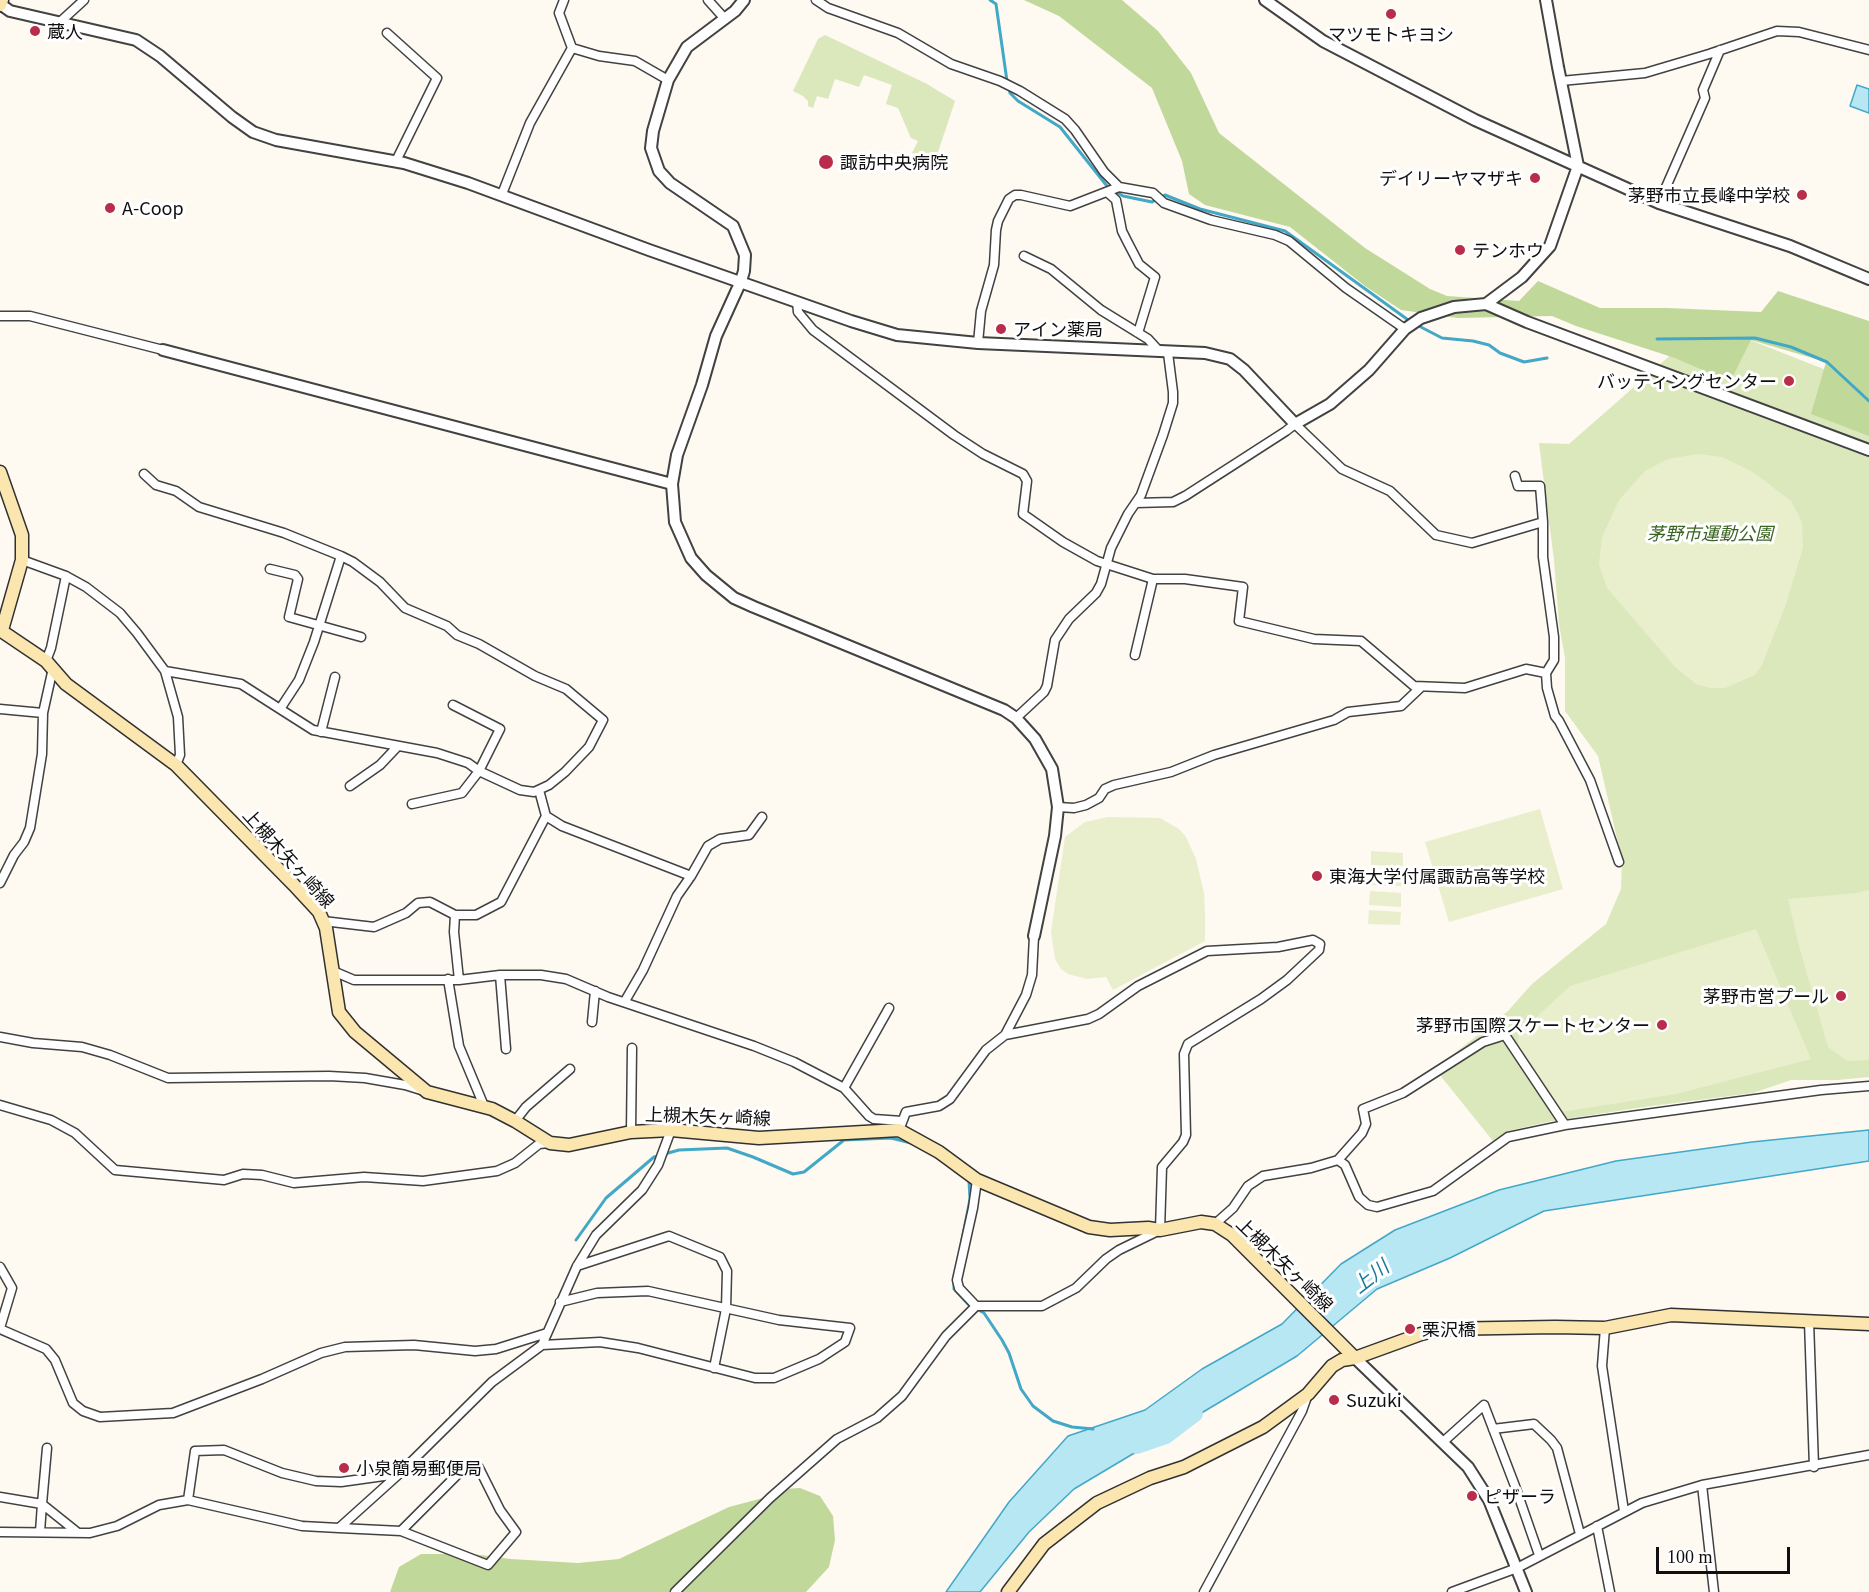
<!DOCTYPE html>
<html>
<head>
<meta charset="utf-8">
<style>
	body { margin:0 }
	#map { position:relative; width:1869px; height:1592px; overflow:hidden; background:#fef9f1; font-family:Georgia,serif }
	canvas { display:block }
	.scale { position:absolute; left:1656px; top:1547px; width:134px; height:27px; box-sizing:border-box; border:3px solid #0f0f0f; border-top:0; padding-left:8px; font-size:18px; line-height:21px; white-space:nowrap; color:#0f0f0f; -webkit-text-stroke:4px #fff; paint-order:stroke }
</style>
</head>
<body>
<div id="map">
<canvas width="1869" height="1592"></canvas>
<div class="scale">100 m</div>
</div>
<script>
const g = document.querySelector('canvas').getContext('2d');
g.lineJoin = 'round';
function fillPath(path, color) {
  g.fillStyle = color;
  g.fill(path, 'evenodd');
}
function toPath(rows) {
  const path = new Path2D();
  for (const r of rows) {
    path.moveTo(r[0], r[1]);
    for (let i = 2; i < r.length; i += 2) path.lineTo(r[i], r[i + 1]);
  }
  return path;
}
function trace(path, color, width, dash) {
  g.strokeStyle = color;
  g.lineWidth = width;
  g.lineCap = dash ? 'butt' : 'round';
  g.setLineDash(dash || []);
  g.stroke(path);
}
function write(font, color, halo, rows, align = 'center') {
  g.font = font + ' Georgia,"Noto Sans JP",serif';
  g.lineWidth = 6;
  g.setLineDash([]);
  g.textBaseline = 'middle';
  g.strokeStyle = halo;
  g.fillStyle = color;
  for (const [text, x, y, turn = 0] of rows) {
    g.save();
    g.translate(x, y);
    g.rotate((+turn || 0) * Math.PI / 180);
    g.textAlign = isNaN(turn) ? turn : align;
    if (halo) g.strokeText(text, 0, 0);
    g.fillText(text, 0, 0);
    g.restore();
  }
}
const green = toPath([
	[825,35,927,84,955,101,935,161,912,153,918,141,911,138,898,108,886,104,892,85,864,75,859,87,835,79,828,99,817,96,813,108,808,106,808,101,803,96,793,91,818,39],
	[1707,323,1869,387,1869,1077,1837,1080,1791,1080,1753,1093,1644,1107,1552,1121,1508,1131,1493,1141,1435,1069,1508,1011,1532,984,1606,924,1621,889,1622,860,1598,756,1565,711,1565,658,1559,624,1554,560,1539,443,1569,444]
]);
const forest = toPath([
	[1024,0,1122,0,1158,31,1191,73,1219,133,1365,248,1430,289,1447,296,1519,301,1538,281,1600,308,1667,308,1761,312,1778,291,1869,321,1869,436,1811,414,1826,362,1751,340,1730,382,1675,358,1576,326,1552,316,1458,318,1401,310,1365,286,1290,227,1205,205,1189,194,1182,161,1152,88,1059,16],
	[800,1488,820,1496,833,1516,835,1540,829,1567,806,1592,390,1592,399,1567,421,1554,473,1554,511,1559,578,1563,619,1559,729,1507,763,1498,784,1489]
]);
const pitch = toPath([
	[1698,454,1722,457,1753,472,1791,501,1802,522,1803,548,1786,604,1762,665,1755,675,1725,688,1710,688,1696,684,1675,667,1607,588,1599,564,1602,537,1619,500,1645,471,1668,459],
	[1540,809,1563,889,1449,922,1425,842],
	[1108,817,1160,818,1179,829,1186,837,1196,859,1204,893,1205,914,1205,941,1113,990,1106,977,1087,979,1068,974,1061,969,1055,959,1051,932,1065,837,1085,822],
	[1371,851,1403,853,1403,866,1371,865],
	[1370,871,1402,873,1401,886,1370,885],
	[1869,890,1869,1060,1847,1061,1828,1047,1799,946,1788,899,1857,893],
	[1370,891,1401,893,1401,907,1369,905],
	[1369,910,1401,912,1400,925,1368,924],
	[1756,929,1811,1059,1676,1094,1561,1112,1518,1045,1519,1033,1570,986]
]);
const water = toPath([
	[1857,85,1869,89,1869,113,1850,106,1857,85],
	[1869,1130,1869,1161,1544,1211,1450,1258,1377,1289,1297,1356,1074,1489,1029,1532,980,1592,946,1592,1009,1502,1068,1436,1145,1410,1202,1369,1282,1324,1341,1264,1395,1230,1499,1190,1616,1161,1752,1142,1869,1130]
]);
const stream = toPath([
	[990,0,996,4,1007,81],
	[1009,87,1010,93,1018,101,1060,127,1107,186,1123,196,1152,202,1165,195,1200,209,1285,231,1411,322],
	[1417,325,1442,338,1473,341,1489,345,1500,353,1524,362,1547,358],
	[1657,339,1755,338,1791,347,1827,362,1869,401],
	[576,1240,606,1198,654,1157,679,1150,727,1148,753,1157,793,1174,804,1172,844,1140,891,1138,911,1143],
	[962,1240,970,1199,969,1181,967,1179],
	[954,1281,954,1289,968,1304,984,1313,1002,1340,1009,1353,1021,1389,1033,1406,1053,1421,1072,1427,1093,1429]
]);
const river = toPath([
	[1137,1446,1166,1436,1195,1414]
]);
const minor = toPath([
	[564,0,559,13,572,48],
	[708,0,725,19],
	[816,0,828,8,898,33,951,64,1000,81,1020,91,1065,119,1075,130,1104,172,1119,187,1153,193,1164,203,1211,220,1275,235,1289,241,1346,288,1405,329],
	[60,22,84,0],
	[387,33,437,78,396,161],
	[572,48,599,56,635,61,668,80],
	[1561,81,1645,73,1709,54,1777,31,1799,32,1869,50],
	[1107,192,1116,200,1122,231,1127,241,1139,264,1155,277,1138,333],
	[502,194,530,123,572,48],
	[1659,203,1705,98,1703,90,1720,50],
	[1024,256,1051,269,1101,310,1148,339,1159,351],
	[797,302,798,312,813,330,954,435,983,454,1023,474,1027,481,1023,514,1063,542,1097,561,1153,579,1185,579,1243,587,1239,621,1314,639,1361,641,1414,686,1465,688,1526,669,1546,673],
	[0,316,30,316,163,350],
	[978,343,981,311,994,265,996,230,998,221,1009,199,1015,195,1021,195,1070,206,1119,187],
	[144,474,156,485,176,491,199,507,284,533,341,556],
	[1515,476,1518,486,1540,486,1543,522],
	[1136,503,1173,502,1185,496,1286,431,1295,424,1342,469,1390,491,1436,535,1472,543,1543,522,1543,557,1554,637,1554,660,1546,673,1547,688,1555,716,1559,721,1590,780,1619,862],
	[341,556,353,562,380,582,405,608,447,626,457,635,479,644,535,676,566,689,603,720,589,747,565,772,549,785,534,792,520,790,479,771,468,763,437,753,313,730,280,709,299,680,314,642,341,556],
	[22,560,66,576,86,587,120,613,137,633,165,671,178,717,180,755,176,765],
	[270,569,295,575,298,579,289,617,361,637],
	[1135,655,1153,579],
	[46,661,51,648,66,576],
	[165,671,241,684,280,709],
	[0,709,43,713],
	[1016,718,1044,692,1047,686,1055,640,1069,619,1096,593,1101,584,1111,548,1128,514,1141,495,1163,435,1173,403,1173,392,1168,353],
	[321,732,335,677],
	[350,786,380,765,398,746],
	[539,790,546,816,562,826,691,876],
	[412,804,462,793,479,771,500,729,453,705],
	[1058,807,1074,808,1086,805,1099,798,1105,789,1114,785,1171,772,1214,755,1334,720,1348,712,1401,706,1420,688],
	[0,883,14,855,24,842,30,828,42,754,43,713,53,668],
	[455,915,476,915,501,902,546,816],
	[323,921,374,927,406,913,418,903,430,902,455,915,454,932,459,980],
	[333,971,354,980,459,980,500,975,541,975,566,979,608,997,754,1046,794,1062,844,1088,869,1116,874,1119,902,1121],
	[500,975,506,1049],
	[448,979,459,1046,484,1106],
	[625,1001,643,970,677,896,691,876,708,846,720,839,749,835,762,817],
	[592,1022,595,991],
	[0,1037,33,1043,82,1047,110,1055,168,1078,329,1076,365,1078,405,1085,421,1090],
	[844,1088,889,1008],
	[0,1105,51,1120,75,1133,115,1170,224,1180,243,1174,262,1175,294,1183,364,1177,423,1181,497,1171,515,1163,539,1144,549,1143],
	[515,1121,526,1107,570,1069],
	[901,1125,906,1112,939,1106,950,1099,986,1050,1005,1035,1026,995,1032,975,1034,936],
	[631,1132,632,1048],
	[1338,1160,1345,1165,1359,1197,1368,1205,1377,1207,1433,1191,1508,1137,1565,1125,1821,1090,1869,1086],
	[977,1180,973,1208,957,1280,959,1288,976,1306,1042,1306,1076,1288,1106,1259,1119,1250,1160,1230,1162,1167,1183,1142,1186,1135,1184,1054,1188,1044,1261,999,1287,980,1319,950,1320,944,1313,940,1278,947,1207,951,1138,986,1099,1014,1088,1019,1005,1035],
	[1215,1224,1233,1208,1248,1186,1263,1176,1311,1168,1338,1160,1362,1133,1366,1124,1363,1109,1403,1093,1483,1042,1505,1035,1565,1125],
	[577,1266,669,1236,720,1257,727,1271,726,1309,714,1368],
	[0,1267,12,1288,0,1328],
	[1809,1321,1814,1467],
	[1605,1328,1602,1366,1624,1511],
	[0,1329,46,1349,55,1360,73,1403,83,1411,100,1417,173,1413,262,1379,321,1353,345,1347,414,1345,475,1351,496,1349,547,1333],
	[542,1345,600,1342,638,1348,755,1378,774,1378,819,1359,845,1342,850,1328,779,1320,648,1291,597,1293,560,1302],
	[1493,1429,1534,1424,1551,1440,1557,1448,1580,1534],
	[1443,1442,1484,1405,1515,1486,1539,1555],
	[47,1448,42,1504,77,1532],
	[1702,1485,1714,1592],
	[0,1497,42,1504,40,1532],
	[188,1500,195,1451,224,1450,282,1473,316,1481,341,1482,398,1474],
	[1597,1526,1610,1592],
	[339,1528,401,1531,488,1565,516,1532,500,1510,479,1468,475,1464,467,1465,401,1531],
	[0,1532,90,1533,117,1526,159,1505,188,1500,302,1526,339,1528,399,1474,492,1382,542,1345,577,1266,596,1235,642,1190,658,1165,671,1130],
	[675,1592,770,1498,837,1439,877,1418,902,1396,946,1336,976,1306],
	[1204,1592,1302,1411,1308,1394],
	[1452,1592,1517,1568,1642,1503,1702,1485,1869,1455]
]);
const tertiary = toPath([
	[744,0,735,11,687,47,668,80,653,131,651,148,659,171,670,183,733,226,745,255,744,271,741,281,716,336,702,385,677,455,672,484,675,522,691,558,706,575,734,598,754,607,1004,710,1016,718,1035,739,1052,769,1058,807,1055,836,1034,936],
	[1265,0,1323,41,1475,120,1659,203,1790,246,1869,279],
	[0,4,10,11,136,40,160,56,232,117,253,132,276,140,404,163,468,183,649,250,851,321,897,335,978,343,1205,353,1230,359,1244,370,1295,424,1330,404,1369,370,1405,329,1421,318,1454,307,1486,304,1522,277,1550,246,1578,166,1558,67,1546,0],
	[1486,304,1527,322,1869,450],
	[163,350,672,484],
	[1355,1358,1468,1467,1489,1500,1526,1592]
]);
const secondary = toPath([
	[0,5,2,0],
	[0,472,22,535,22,560,2,630],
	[0,630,46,661,66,684,176,765,294,885,319,912,326,928,339,1012,355,1032,427,1092,492,1109,515,1121,550,1143,569,1145,631,1132,671,1130,759,1138,899,1130,939,1152,977,1180,1089,1227,1110,1230,1148,1228,1160,1230,1201,1222,1215,1224,1232,1235,1355,1358],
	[1008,1592,1044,1544,1097,1503,1150,1478,1184,1467,1263,1427,1308,1394,1332,1366,1342,1360,1355,1358,1421,1334,1441,1329,1555,1327,1605,1328,1671,1315,1869,1324]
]);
const markers = [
	[1391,14,6,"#b92c4a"],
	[35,31,6,"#b92c4a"],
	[826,162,8,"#b92c4a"],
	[1535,178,6,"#b92c4a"],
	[1802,195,6,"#b92c4a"],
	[110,208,6,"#b92c4a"],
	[1460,250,6,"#b92c4a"],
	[1001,329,6,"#b92c4a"],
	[1789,381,6,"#b92c4a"],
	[1317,876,6,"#b92c4a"],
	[1841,996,6,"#b92c4a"],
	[1662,1025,6,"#b92c4a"],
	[1410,1329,6,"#b92c4a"],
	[1334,1400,6,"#b92c4a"],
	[344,1468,6,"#b92c4a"],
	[1472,1496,6,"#b92c4a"]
];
const poiNames = [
	["蔵人",47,31],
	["マツモトキヨシ",1391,34,"center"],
	["諏訪中央病院",840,162],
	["デイリーヤマザキ",1523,178,"right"],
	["茅野市立長峰中学校",1790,195,"right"],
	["A-Coop",122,208],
	["テンホウ",1472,250],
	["アイン薬局",1013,329],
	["バッティングセンター",1777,381,"right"],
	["東海大学付属諏訪高等学校",1329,876],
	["茅野市営プール",1829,996,"right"],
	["茅野市国際スケートセンター",1650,1025,"right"],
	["栗沢橋",1422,1329],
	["Suzuki",1346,1400],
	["小泉簡易郵便局",356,1468],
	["ピザーラ",1484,1496]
];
const parkNames = [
	["茅野市運動公園",1710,533]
];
const streetNames = [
	["上槻木矢ヶ崎線",289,858,48],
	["上槻木矢ヶ崎線",708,1116,2],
	["上槻木矢ヶ崎線",1285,1264,44]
];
const waterNames = [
	["上川",1370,1276,-38]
];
fillPath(green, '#dae8bc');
fillPath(forest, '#c1d89b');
fillPath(pitch, '#e9efcd');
fillPath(water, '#b8e7f4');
trace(water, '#42a8c7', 1.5);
trace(stream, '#42a8c7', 3);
trace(river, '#b8e7f4', 16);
trace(minor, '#424242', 11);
trace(tertiary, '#424242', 14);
trace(secondary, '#313131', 15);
trace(minor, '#fff', 8);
trace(tertiary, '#fff', 10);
trace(secondary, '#fbe6af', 12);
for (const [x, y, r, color] of markers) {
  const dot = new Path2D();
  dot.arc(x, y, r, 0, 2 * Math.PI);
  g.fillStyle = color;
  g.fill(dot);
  trace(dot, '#fff', 2);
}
write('18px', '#0f0f0f', '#fff', poiNames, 'left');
write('italic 18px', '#3a6421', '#fff', parkNames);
write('18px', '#0f0f0f', '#fff', streetNames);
write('italic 20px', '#1d799c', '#fff', waterNames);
</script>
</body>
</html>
